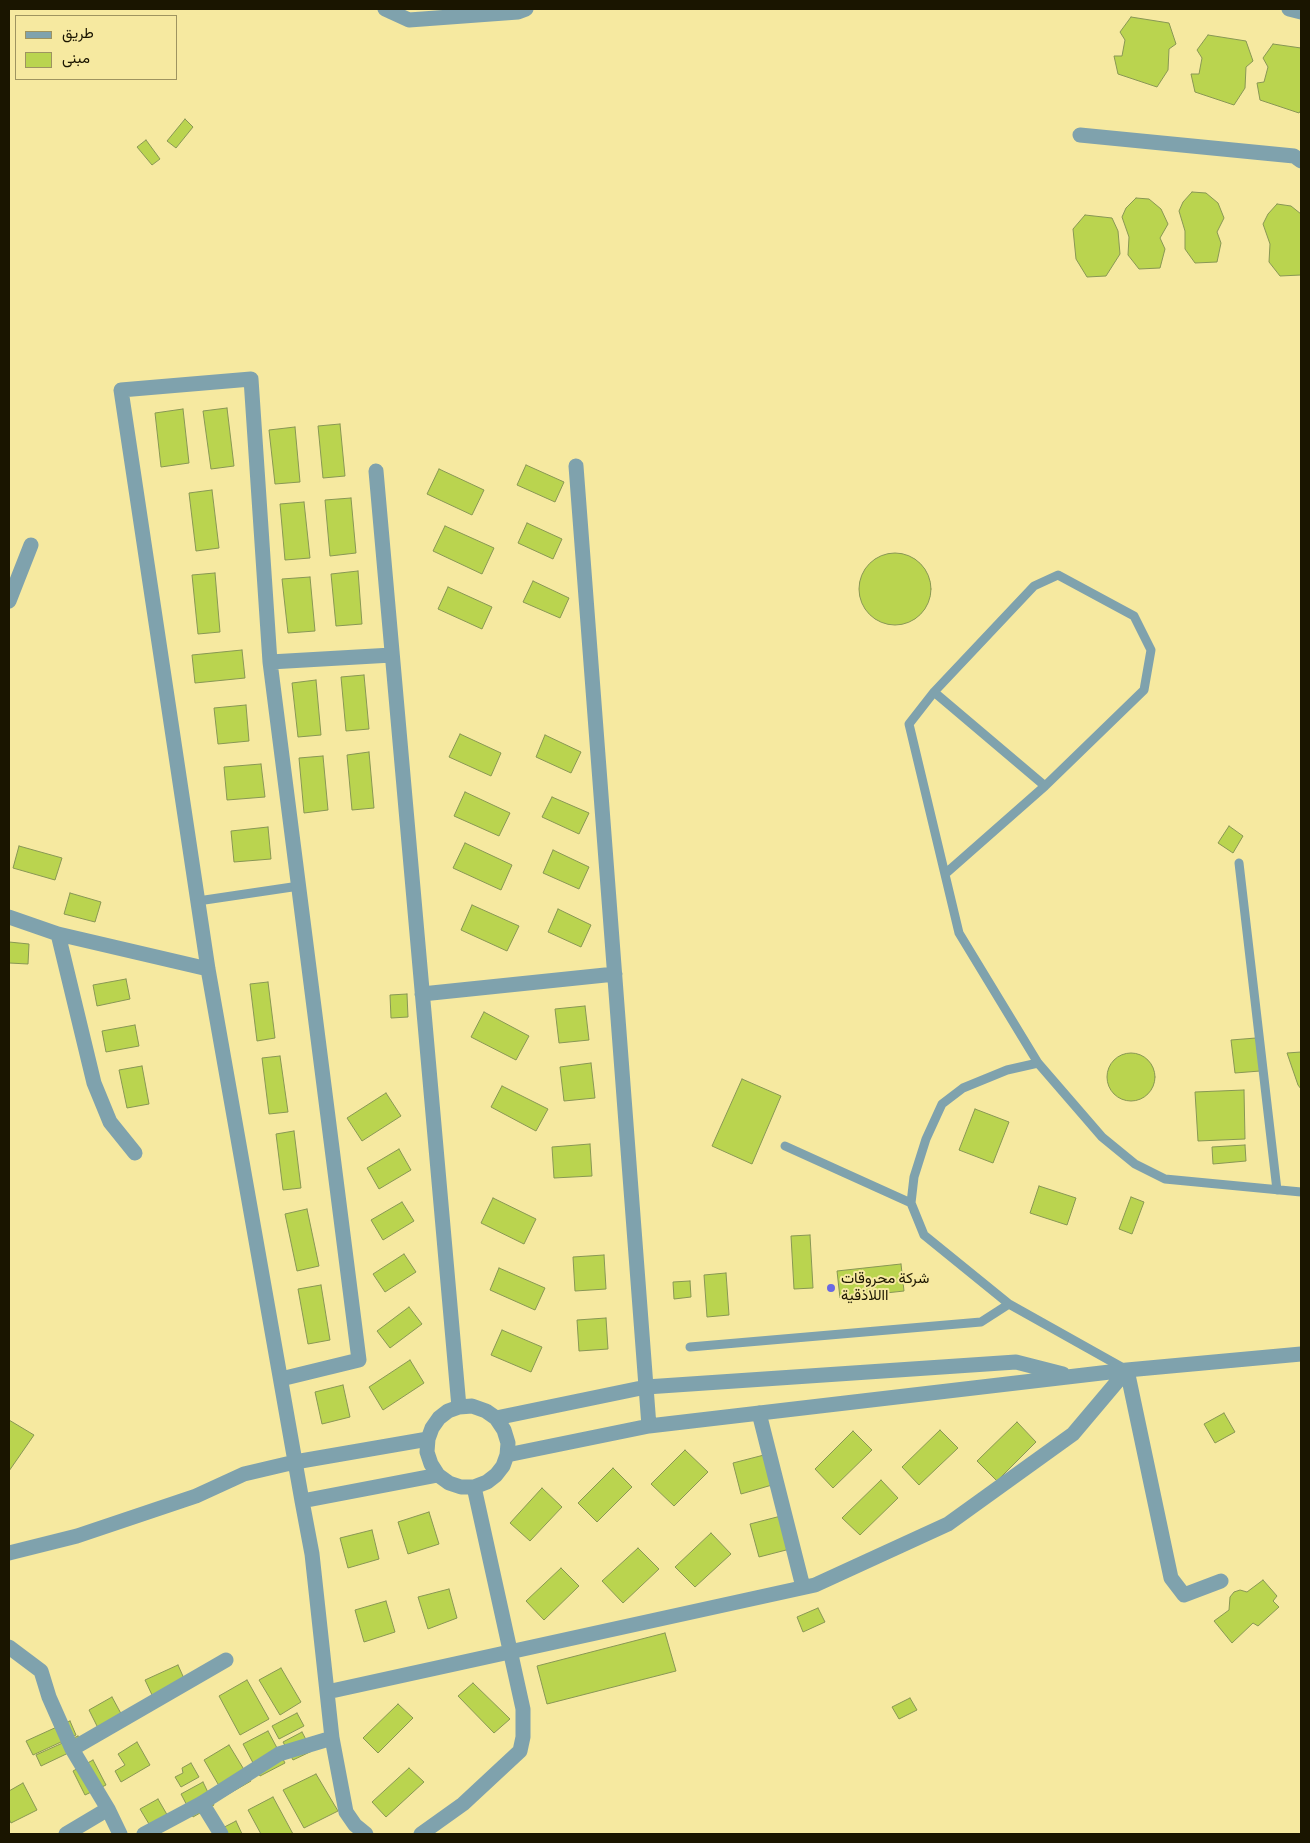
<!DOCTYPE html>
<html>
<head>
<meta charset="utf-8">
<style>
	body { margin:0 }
	#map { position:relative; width:1310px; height:1843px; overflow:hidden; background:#f6e9a0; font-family:"PT Sans Narrow",Vazirmatn,sans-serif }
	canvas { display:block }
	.frame { position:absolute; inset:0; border:10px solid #1a1500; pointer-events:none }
	.legend { position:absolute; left:15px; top:15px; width:162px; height:65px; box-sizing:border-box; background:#f6e9a0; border:1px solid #9e9460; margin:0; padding:6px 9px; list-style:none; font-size:15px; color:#1a1500 }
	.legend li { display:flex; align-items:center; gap:10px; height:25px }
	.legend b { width:25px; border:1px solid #9e9460 }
</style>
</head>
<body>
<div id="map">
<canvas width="1310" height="1843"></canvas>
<div class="frame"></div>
<ul class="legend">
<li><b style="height:6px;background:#7fa2ad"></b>طريق</li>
<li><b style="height:14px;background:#bad44f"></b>مبنى</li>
</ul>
</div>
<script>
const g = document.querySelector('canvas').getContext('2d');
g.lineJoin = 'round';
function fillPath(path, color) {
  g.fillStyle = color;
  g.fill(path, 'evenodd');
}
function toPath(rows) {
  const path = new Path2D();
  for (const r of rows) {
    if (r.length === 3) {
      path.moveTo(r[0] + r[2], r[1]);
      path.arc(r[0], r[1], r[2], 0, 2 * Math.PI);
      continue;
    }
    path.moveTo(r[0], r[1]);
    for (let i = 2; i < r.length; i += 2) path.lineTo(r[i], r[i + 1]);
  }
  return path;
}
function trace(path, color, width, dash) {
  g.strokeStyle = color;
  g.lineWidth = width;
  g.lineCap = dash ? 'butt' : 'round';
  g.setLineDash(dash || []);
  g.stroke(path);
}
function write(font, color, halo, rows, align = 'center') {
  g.font = font + ' "PT Sans Narrow",Vazirmatn,sans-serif';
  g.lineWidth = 4;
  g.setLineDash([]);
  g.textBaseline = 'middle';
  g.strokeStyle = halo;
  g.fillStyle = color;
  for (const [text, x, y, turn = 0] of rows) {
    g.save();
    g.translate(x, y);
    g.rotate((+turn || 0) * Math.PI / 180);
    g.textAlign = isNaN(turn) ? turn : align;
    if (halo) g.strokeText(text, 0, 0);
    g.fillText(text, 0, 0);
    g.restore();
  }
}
const building = toPath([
	[1131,17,1169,23,1176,44,1169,49,1168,70,1157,87,1118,74,1114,56,1122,56,1125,40,1120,32,1131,17],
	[1208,35,1246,41,1253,61,1246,67,1245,88,1234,105,1195,92,1191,74,1199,74,1202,58,1197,50,1208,35],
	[1273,44,1301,48,1301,110,1299,113,1260,100,1257,83,1264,82,1268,67,1263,58,1273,44],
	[185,119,193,127,176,148,167,141,185,119],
	[146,140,160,159,152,165,137,147,146,140],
	[1192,192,1206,193,1218,203,1224,218,1217,232,1221,243,1217,262,1195,263,1185,249,1185,231,1179,211,1183,202,1192,192],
	[1136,198,1149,199,1161,209,1168,224,1160,238,1165,249,1160,268,1139,269,1128,255,1129,237,1122,217,1126,208,1136,198],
	[1277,204,1291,206,1301,214,1301,275,1280,276,1269,262,1270,244,1263,224,1268,214,1277,204],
	[1085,215,1112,218,1118,231,1120,254,1106,276,1087,277,1076,259,1073,229,1085,215],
	[227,408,234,466,211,469,203,411,227,408],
	[183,409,189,463,161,467,155,413,183,409],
	[340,424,345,476,323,478,318,426,340,424],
	[295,427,300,482,275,484,269,430,295,427],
	[526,465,564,482,555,502,517,485,526,465],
	[439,469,484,490,472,515,427,494,439,469],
	[212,490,219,548,196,551,189,493,212,490],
	[351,498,356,553,330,556,325,500,351,498],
	[304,502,310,558,285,560,280,504,304,502],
	[527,523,562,539,553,559,518,543,527,523],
	[445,526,494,548,482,574,433,551,445,526],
	[895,589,36],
	[358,571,362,624,336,626,331,574,358,571],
	[215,573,220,632,198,634,192,575,215,573],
	[310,577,315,631,288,633,282,579,310,577],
	[533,581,569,598,560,618,523,602,533,581],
	[448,587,492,607,482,629,438,609,448,587],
	[242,650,245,678,195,683,192,655,242,650],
	[364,675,369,729,346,731,341,677,364,675],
	[316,680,321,735,298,737,292,683,316,680],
	[246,705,249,741,218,744,214,708,246,705],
	[460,734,501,753,491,776,449,757,460,734],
	[545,735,581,752,571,773,536,757,545,735],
	[369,752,374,808,352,810,347,755,369,752],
	[323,756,328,810,304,813,299,758,323,756],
	[261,764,265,797,227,800,224,767,261,764],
	[465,792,510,813,499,836,454,816,465,792],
	[552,797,589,813,579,834,542,817,552,797],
	[1229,826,1243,836,1233,853,1218,843,1229,826],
	[268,827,271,859,234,862,231,831,268,827],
	[465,843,512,865,501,890,453,868,465,843],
	[19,846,62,858,55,880,13,868,19,846],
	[553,850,589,867,579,889,543,873,553,850],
	[70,893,101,902,95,922,64,914,70,893],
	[472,905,519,926,507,951,461,930,472,905],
	[558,909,591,925,581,947,548,932,558,909],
	[9,942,29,944,28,964,9,963,9,942],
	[126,979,130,999,97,1006,93,985,126,979],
	[268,982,275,1038,257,1041,250,984,268,982],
	[407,994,408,1017,391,1018,390,995,407,994],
	[585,1006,589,1040,559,1043,555,1009,585,1006],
	[484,1012,529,1036,516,1060,471,1037,484,1012],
	[135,1025,139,1046,106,1052,102,1031,135,1025],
	[1256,1038,1260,1071,1235,1073,1231,1040,1256,1038],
	[1301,1052,1301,1089,1298,1085,1287,1053,1301,1052],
	[1131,1077,24],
	[280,1056,288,1112,269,1114,262,1058,280,1056],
	[591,1063,595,1098,564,1101,560,1067,591,1063],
	[142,1066,149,1104,127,1108,119,1070,142,1066],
	[742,1079,781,1096,752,1164,712,1146,742,1079],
	[502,1086,548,1109,536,1131,491,1107,502,1086],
	[1244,1090,1245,1139,1198,1141,1195,1092,1244,1090],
	[386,1093,401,1116,362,1141,347,1118,386,1093],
	[975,1109,1009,1122,993,1163,959,1150,975,1109],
	[294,1131,301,1188,283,1190,276,1134,294,1131],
	[590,1144,592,1176,554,1178,552,1147,590,1144],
	[1245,1145,1246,1161,1213,1164,1212,1147,1245,1145],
	[399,1149,411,1170,379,1189,367,1168,399,1149],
	[1039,1186,1076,1198,1067,1225,1030,1213,1039,1186],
	[1131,1197,1144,1202,1132,1234,1119,1229,1131,1197],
	[493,1198,536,1219,524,1244,481,1223,493,1198],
	[402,1202,414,1221,383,1240,371,1220,402,1202],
	[307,1209,319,1266,297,1271,285,1214,307,1209],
	[810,1235,813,1288,794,1289,791,1236,810,1235],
	[404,1254,416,1272,385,1292,373,1274,404,1254],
	[604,1255,606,1289,575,1291,573,1257,604,1255],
	[901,1264,904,1291,840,1298,837,1271,901,1264],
	[499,1268,545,1288,535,1310,490,1290,499,1268],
	[726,1273,729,1315,707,1317,704,1275,726,1273],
	[690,1281,691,1297,674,1299,673,1282,690,1281],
	[321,1285,330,1340,308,1344,298,1289,321,1285],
	[409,1307,422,1324,390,1348,377,1331,409,1307],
	[606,1318,608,1349,579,1351,577,1320,606,1318],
	[502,1330,542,1347,531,1372,491,1355,502,1330],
	[410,1360,424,1383,383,1410,369,1387,410,1360],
	[343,1385,350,1417,322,1424,315,1392,343,1385],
	[1224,1413,1235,1432,1215,1443,1204,1424,1224,1413],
	[9,1420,34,1435,9,1471,9,1420],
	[1017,1422,1036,1442,997,1481,977,1461,1017,1422],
	[940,1430,958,1448,919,1485,902,1467,940,1430],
	[853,1431,872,1450,833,1488,815,1469,853,1431],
	[685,1450,708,1472,674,1506,651,1484,685,1450],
	[764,1455,772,1485,741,1494,733,1463,764,1455],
	[613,1468,632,1487,597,1522,578,1503,613,1468],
	[881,1480,898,1498,860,1535,842,1518,881,1480],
	[542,1488,562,1507,530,1541,510,1523,542,1488],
	[429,1512,439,1544,408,1554,398,1522,429,1512],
	[781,1516,790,1549,759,1557,750,1524,781,1516],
	[372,1530,379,1559,348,1568,340,1538,372,1530],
	[711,1533,731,1554,695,1587,675,1567,711,1533],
	[638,1548,659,1569,623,1603,602,1581,638,1548],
	[561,1568,579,1586,544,1620,526,1601,561,1568],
	[1263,1580,1277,1596,1273,1601,1279,1607,1258,1626,1253,1623,1232,1643,1214,1621,1229,1610,1230,1597,1234,1592,1240,1590,1247,1592,1263,1580],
	[449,1589,457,1618,428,1629,418,1597,449,1589],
	[386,1601,395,1632,364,1642,355,1610,386,1601],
	[818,1608,825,1622,803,1632,797,1617,818,1608],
	[665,1633,676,1671,547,1704,537,1666,665,1633],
	[178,1665,186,1683,153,1697,145,1680,178,1665],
	[281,1668,301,1702,280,1715,259,1680,281,1668],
	[247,1680,269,1719,240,1735,219,1696,247,1680],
	[473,1683,510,1719,494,1733,458,1696,473,1683],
	[112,1697,125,1721,101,1734,89,1710,112,1697],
	[910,1698,917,1710,899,1719,892,1707,910,1698],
	[398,1704,413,1718,378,1753,363,1738,398,1704],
	[297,1713,304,1726,279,1739,272,1726,297,1713],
	[70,1721,76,1735,33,1755,26,1741,70,1721],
	[268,1731,285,1763,260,1776,243,1744,268,1731],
	[302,1732,312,1751,293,1760,283,1742,302,1732],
	[78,1736,83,1746,41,1766,36,1755,78,1736],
	[137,1742,150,1765,121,1782,115,1771,125,1765,118,1754,137,1742],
	[229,1745,251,1781,225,1796,204,1760,229,1745],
	[93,1760,106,1785,85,1795,73,1771,93,1760],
	[191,1763,199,1777,181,1787,175,1777,183,1773,182,1768,191,1763],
	[409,1768,424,1782,386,1817,372,1802,409,1768],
	[316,1774,338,1811,304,1828,283,1790,316,1774],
	[203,1782,214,1805,193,1817,181,1794,203,1782],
	[23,1783,37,1810,11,1823,9,1819,9,1791,23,1783],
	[273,1797,293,1834,261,1834,248,1810,273,1797],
	[158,1799,173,1825,155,1834,140,1809,158,1799],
	[236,1821,242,1834,211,1834,236,1821]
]);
const lane = toPath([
	[934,692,1045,786],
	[1239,863,1277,1190],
	[945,874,1045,786,1144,690,1151,650,1134,616,1058,575,1034,586,934,692,909,724,959,933,1038,1063,1102,1137,1135,1164,1165,1179,1301,1192],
	[198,901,299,886],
	[1038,1063,1007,1070,963,1088,942,1104,926,1139,914,1177,911,1203,924,1235,1009,1304,1125,1369],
	[785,1146,911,1203],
	[690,1347,981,1322,1009,1304]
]);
const street = toPath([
	[385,9,409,20,518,12,526,9],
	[1289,9,1301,12],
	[1080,135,1294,156,1301,161],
	[576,466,649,1426],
	[376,471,459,1407],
	[9,601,31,545],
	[270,662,392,655],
	[9,917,58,934,208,969],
	[58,934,94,1083,110,1122,135,1153],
	[422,994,615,974],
	[281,1379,359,1360,270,662,251,379,121,390,208,969,302,1501,312,1554,332,1738,346,1812,355,1825,366,1834],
	[759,1413,803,1587],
	[496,1418,504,1430,508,1443,507,1455,503,1466,496,1475,487,1482,474,1487,461,1487,449,1483,438,1475,431,1464,427,1452,428,1439,432,1428,439,1418,448,1411,459,1407,472,1406,486,1411,496,1418,646,1387,1016,1362,1063,1374],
	[507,1455,649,1426,1127,1370,1171,1578,1184,1595,1221,1581],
	[302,1501,438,1475],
	[9,1553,77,1536,196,1496,244,1474,295,1462,428,1439],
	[9,1647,41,1671,49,1697,72,1749],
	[327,1692,815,1585,948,1524,1073,1434,1127,1370,1301,1354],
	[202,1803,221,1834],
	[66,1834,108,1809],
	[120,1834,108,1809,72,1749,226,1660],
	[144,1834,202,1803,279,1754,332,1738],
	[421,1834,463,1804,520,1751,523,1737,523,1709,474,1487]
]);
const markers = [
	[831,1288,5,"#6969e2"]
];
const poiNames = [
	["شركة محروقات",841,1279],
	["االلاذقية",841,1296]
];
fillPath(building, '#bad44f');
trace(building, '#889754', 1);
trace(lane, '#7fa2ad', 9);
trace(street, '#7fa2ad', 15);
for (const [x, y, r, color] of markers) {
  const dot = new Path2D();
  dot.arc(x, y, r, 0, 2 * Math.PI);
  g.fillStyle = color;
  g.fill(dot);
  trace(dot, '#f6e9a0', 2);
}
write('15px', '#1a1500', '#f6e9a0', poiNames, 'left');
</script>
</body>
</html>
